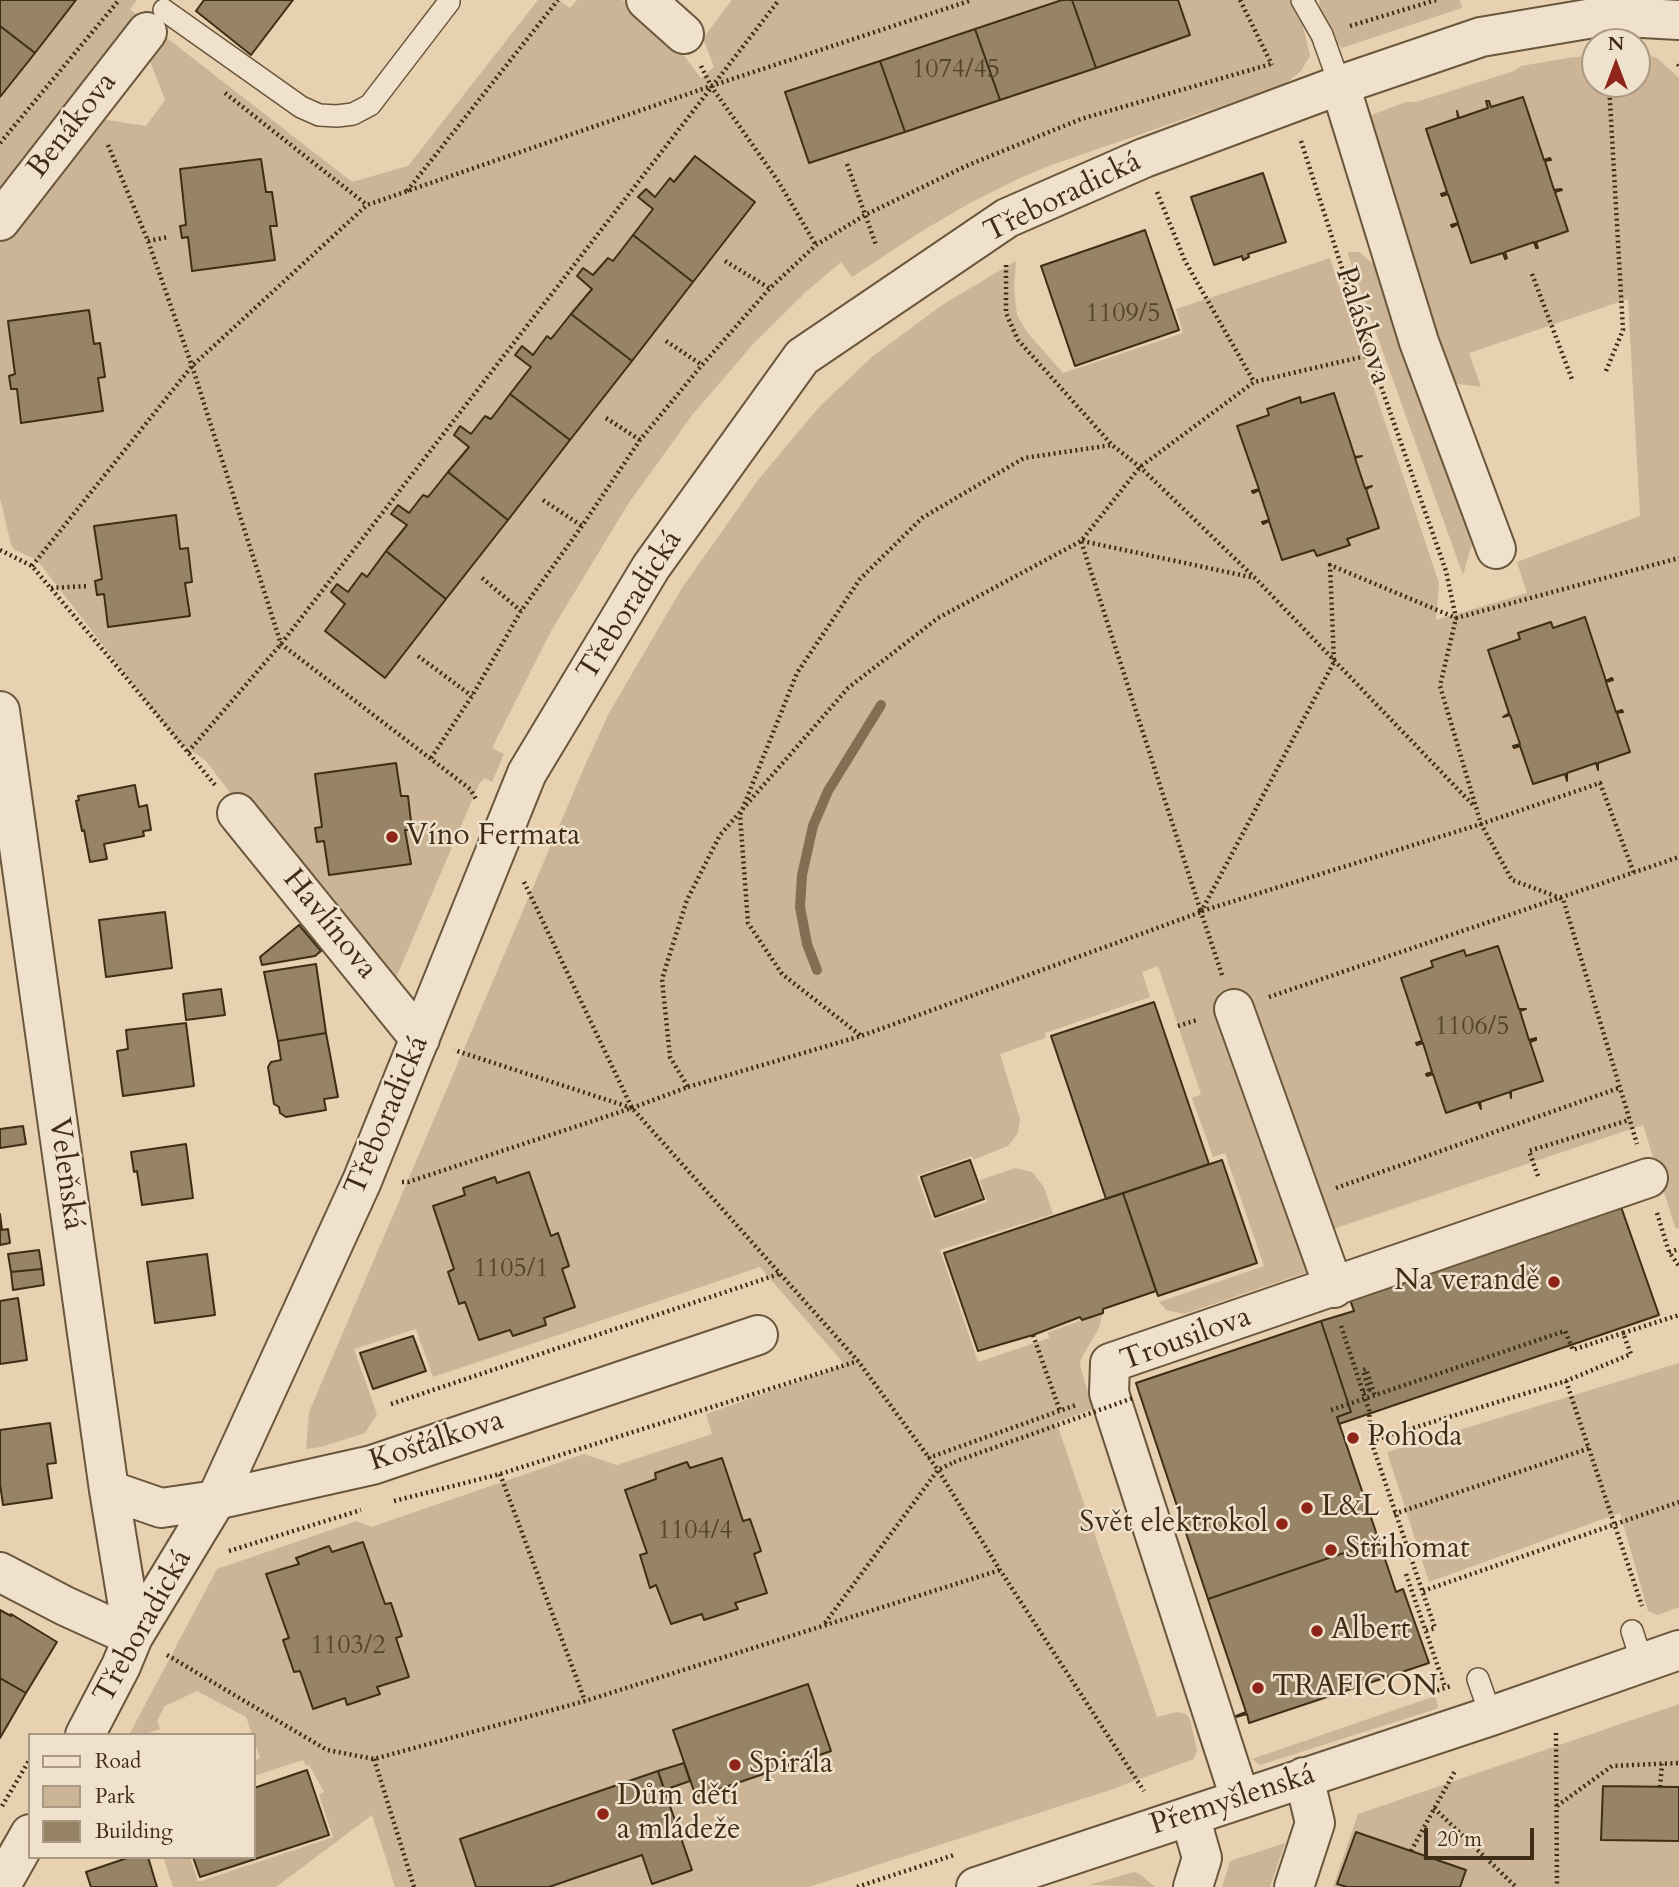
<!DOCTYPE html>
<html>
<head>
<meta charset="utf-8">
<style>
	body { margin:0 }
	#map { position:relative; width:1679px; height:1887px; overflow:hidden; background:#e8d1b0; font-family:Cardo,serif }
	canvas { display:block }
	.legend { position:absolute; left:28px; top:1733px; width:228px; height:126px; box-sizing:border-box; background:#f0e1cc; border:2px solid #a99983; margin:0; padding:9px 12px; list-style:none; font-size:21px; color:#3f2e16 }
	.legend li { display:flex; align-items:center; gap:14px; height:35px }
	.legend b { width:35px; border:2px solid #a99983 }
	.north { position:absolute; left:1581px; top:28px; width:70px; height:70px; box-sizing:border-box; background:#f0e1cc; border:2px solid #a99983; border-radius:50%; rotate:0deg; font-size:19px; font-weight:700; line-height:28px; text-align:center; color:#3f2e16 }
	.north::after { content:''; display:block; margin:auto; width:24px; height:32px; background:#8f2418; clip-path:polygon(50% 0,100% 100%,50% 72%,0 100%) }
	.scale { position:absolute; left:1424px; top:1828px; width:110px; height:32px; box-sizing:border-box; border:4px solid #3f2e16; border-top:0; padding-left:9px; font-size:21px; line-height:24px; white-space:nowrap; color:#3f2e16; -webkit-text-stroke:5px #f0e1cc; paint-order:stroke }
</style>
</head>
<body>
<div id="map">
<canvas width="1679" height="1887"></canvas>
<ul class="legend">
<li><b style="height:9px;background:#f0e1cc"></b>Road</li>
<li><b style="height:19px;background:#cbb596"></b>Park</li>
<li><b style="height:19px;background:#978366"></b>Building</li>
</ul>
<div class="north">N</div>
<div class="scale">20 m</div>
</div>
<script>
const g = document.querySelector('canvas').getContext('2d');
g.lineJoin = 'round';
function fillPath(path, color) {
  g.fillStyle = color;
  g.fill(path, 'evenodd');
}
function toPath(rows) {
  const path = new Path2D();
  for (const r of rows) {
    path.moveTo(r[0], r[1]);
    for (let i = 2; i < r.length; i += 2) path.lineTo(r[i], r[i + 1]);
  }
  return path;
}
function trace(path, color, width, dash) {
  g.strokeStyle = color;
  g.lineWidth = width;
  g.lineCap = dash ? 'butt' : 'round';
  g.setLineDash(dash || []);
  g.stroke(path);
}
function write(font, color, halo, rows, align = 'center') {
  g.font = font + ' Cardo,serif';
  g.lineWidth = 5;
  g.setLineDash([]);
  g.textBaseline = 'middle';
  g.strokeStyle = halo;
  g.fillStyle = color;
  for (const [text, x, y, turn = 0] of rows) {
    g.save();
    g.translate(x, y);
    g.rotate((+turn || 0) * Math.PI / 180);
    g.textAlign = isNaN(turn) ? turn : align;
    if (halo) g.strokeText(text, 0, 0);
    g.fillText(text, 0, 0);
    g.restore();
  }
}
const green = toPath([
	[76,0,137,0,130,9,143,20,0,204,0,97],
	[538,0,559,0,570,8,577,0,622,0,670,37,701,78,714,67,703,38,732,0,1062,0,785,92,809,163,1190,36,1178,0,1291,0,1303,26,1310,56,1301,71,1285,84,1046,167,1018,179,970,203,922,231,852,277,841,262,807,291,755,342,693,414,628,504,550,633,492,748,504,754,492,782,485,778,479,784,393,985,375,981,205,760,177,741,37,560,15,550,11,545,0,498,0,239,95,118,146,126,165,100,146,51,163,35,352,182,408,166],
	[695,156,755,203,632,361,446,599,326,631,345,604,331,592,337,584,348,592,362,574,367,577,407,525,391,514,398,505,409,513,422,496,428,497,469,447,454,435,460,426,471,434,485,417,491,419,531,367,515,354,522,346,533,355,547,336,551,339,592,289,577,276,583,268,593,275,608,258,613,261,653,209,638,197,645,189,655,197,669,178,674,182],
	[261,159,266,192,272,192,276,225,270,226,274,259,193,271,188,237,182,237,180,226,186,225,180,169],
	[89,310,94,344,100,343,105,376,98,378,103,411,22,422,17,389,11,389,9,376,15,374,8,321],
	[176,515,180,549,188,548,185,583,189,616,108,627,104,594,97,595,95,581,102,579,94,526],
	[396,763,401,796,408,796,411,830,405,830,410,864,329,875,324,841,317,842,316,828,322,827,315,774],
	[1319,0,1460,0,1462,8,1342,48,1331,37,1320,9],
	[1637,53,1657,58,1679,78,1679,1229,1675,1227,1643,1125,1321,1233,1331,1264,1184,1314,1166,1310,1159,1302,1264,1266,1225,1153,1213,1157,1192,1098,1201,1094,1158,966,1142,972,1150,997,1045,1033,1046,1038,1000,1054,1020,1119,1018,1133,1008,1146,973,1160,972,1156,917,1176,933,1220,987,1202,980,1180,1015,1168,1032,1172,1044,1187,1053,1214,940,1250,978,1362,1049,1338,1048,1332,1103,1313,1099,1328,1081,1359,1080,1366,1093,1409,1054,1423,1058,1427,1157,1717,1178,1712,1186,1714,1190,1719,1197,1750,1194,1759,1110,1790,809,1887,549,1887,642,1855,652,1883,664,1790,690,1781,696,1797,831,1751,808,1684,673,1730,684,1763,460,1839,476,1887,395,1887,372,1815,276,1887,173,1887,163,1857,190,1857,198,1881,201,1881,333,1837,319,1795,324,1792,309,1765,306,1766,303,1760,254,1776,254,1761,260,1758,246,1717,197,1691,165,1706,157,1721,160,1729,143,1735,129,1735,217,1569,357,1521,371,1527,584,1454,617,1465,712,1434,706,1414,845,1365,760,1267,433,1377,416,1329,354,1349,377,1414,365,1433,321,1447,306,1449,309,1412,586,763,609,713,682,588,758,480,820,406,873,356,945,303,1016,261,1014,287,1017,315,1027,332,1063,373,1183,333,1176,309,1330,258,1439,583,1436,620,1527,593,1517,562,1640,516,1628,299,1469,353,1481,387,1457,384,1441,362,1363,118,1406,102,1416,102,1514,71,1521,66,1567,58,1595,55,1595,84,1637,84],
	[1523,97,1544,160,1551,159,1545,161,1554,190,1561,190,1555,192,1568,231,1536,242,1538,248,1534,242,1505,252,1507,258,1503,253,1472,263,1458,224,1451,226,1458,223,1448,194,1441,195,1447,192,1426,129,1458,118,1457,112,1459,118,1488,108,1487,101,1491,107],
	[1333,393,1355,457,1362,455,1355,458,1365,488,1372,486,1366,489,1379,527,1347,539,1349,546,1317,556,1314,550,1283,560,1269,521,1262,523,1269,520,1259,490,1252,492,1259,489,1237,426,1269,415,1267,409,1299,397,1301,403],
	[1584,617,1606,681,1613,680,1606,682,1616,712,1623,711,1617,713,1630,752,1598,763,1599,770,1596,763,1567,773,1568,781,1565,774,1533,784,1520,746,1514,748,1520,744,1510,715,1503,717,1509,713,1488,650,1520,639,1518,632,1551,622,1553,628],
	[1498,946,1519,1009,1526,1008,1520,1011,1529,1040,1536,1040,1530,1042,1543,1081,1511,1091,1512,1098,1510,1092,1480,1102,1481,1108,1478,1102,1446,1113,1433,1074,1427,1076,1432,1072,1423,1043,1416,1044,1422,1041,1401,978,1433,967,1432,961,1463,950,1466,956],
	[529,1172,551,1236,557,1234,562,1269,575,1307,544,1318,546,1325,513,1336,510,1330,479,1340,465,1302,460,1304,448,1272,454,1269,433,1206,465,1195,463,1188,495,1178,497,1183],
	[721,1458,743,1521,750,1519,761,1551,754,1554,767,1593,735,1603,738,1609,705,1620,702,1614,671,1624,656,1585,650,1587,640,1555,646,1553,625,1490,656,1479,655,1473,687,1462,690,1468],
	[363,1542,385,1604,391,1604,402,1635,396,1638,409,1677,377,1687,379,1694,348,1705,345,1698,313,1709,300,1671,293,1672,283,1640,289,1638,266,1574,299,1564,297,1557,329,1546,332,1552],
	[1347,252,1359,252,1382,271,1472,544,1463,575],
	[1679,1363,1679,1607,1658,1615,1648,1611,1620,1513,1429,1582,1387,1452],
	[1435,1696,1438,1706,1436,1709,1260,1765,1252,1759],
	[1679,1704,1679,1787,1603,1786,1601,1840,1679,1841,1679,1887,1460,1887,1349,1850,1337,1883,1347,1887,1333,1887,1358,1814],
	[1285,1843,1270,1887,1222,1887,1230,1861],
	[1134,1872,1141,1875,1155,1887,1089,1885]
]);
const stream = toPath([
	[817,970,807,944,800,907,802,875,813,826,828,791,881,705]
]);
const building = toPath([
	[0,0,76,0,35,53,0,26,0,0],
	[204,0,293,0,251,55,196,11,204,0],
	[1062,0,1072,0,1096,68,1000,100,975,29,1062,0],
	[1072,0,1178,0,1190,35,1096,68,1072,0],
	[0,26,35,53,0,97,0,26],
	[975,29,1000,100,905,132,880,61,975,29],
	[880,61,905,132,809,163,785,92,880,61],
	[1523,97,1544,160,1550,158,1551,160,1545,161,1554,190,1561,189,1562,190,1555,192,1568,231,1536,242,1538,248,1536,248,1534,242,1505,252,1507,258,1505,259,1503,253,1471,263,1458,224,1452,227,1451,225,1458,223,1448,194,1442,196,1441,194,1447,192,1426,129,1458,118,1457,111,1459,118,1488,108,1486,101,1489,101,1491,107,1523,97],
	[695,156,755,202,693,282,633,235,653,209,638,197,646,189,655,197,670,178,674,182,695,156],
	[261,159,266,192,272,192,277,226,270,226,275,260,192,271,188,237,182,238,180,226,186,225,180,169,261,159],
	[1263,173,1286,242,1248,254,1249,257,1243,260,1242,256,1214,265,1191,197,1263,173],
	[1145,230,1179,330,1075,366,1041,266,1145,230],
	[633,235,693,282,632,361,571,314,592,289,577,276,583,268,593,275,608,258,613,261,633,235],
	[89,310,94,344,100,343,105,377,98,378,103,411,21,423,17,389,11,389,9,376,15,374,8,321,89,310],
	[571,314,632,361,570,440,510,394,531,367,515,355,522,346,533,355,547,336,551,339,571,314],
	[1334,393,1355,457,1362,456,1355,458,1365,488,1372,486,1366,489,1379,528,1347,539,1350,545,1317,556,1314,550,1282,560,1269,521,1263,524,1262,522,1269,520,1259,490,1253,493,1252,491,1259,489,1237,426,1269,415,1267,409,1300,397,1301,403,1334,393],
	[510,394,570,440,508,520,448,472,469,447,454,435,460,426,471,434,485,416,491,419,510,394],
	[448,472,508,520,446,599,386,551,407,525,391,514,398,505,409,513,423,495,428,497,448,472],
	[176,515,180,549,188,548,192,582,185,583,190,616,108,627,104,594,97,595,95,581,102,579,94,526,176,515],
	[386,551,446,599,385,678,325,631,345,604,331,592,337,584,348,592,362,573,367,577,386,551],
	[1585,617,1606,681,1612,678,1613,680,1606,682,1616,712,1622,710,1623,712,1617,713,1630,752,1598,763,1598,770,1596,763,1567,773,1567,781,1565,774,1533,784,1520,746,1514,748,1513,746,1520,744,1510,715,1503,717,1509,713,1488,650,1520,639,1518,633,1551,622,1553,628,1585,617],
	[396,763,401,796,408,796,412,830,405,830,411,864,329,875,324,841,317,842,315,828,322,827,315,774,396,763],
	[135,785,139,807,147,805,151,830,143,831,144,836,104,844,107,859,90,862,84,830,82,831,76,801,79,800,78,796,135,785],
	[165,912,172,968,106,977,99,920,165,912],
	[299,925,321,951,315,956,262,965,260,957,299,925],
	[1498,946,1519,1009,1526,1009,1520,1011,1529,1040,1536,1038,1536,1040,1530,1042,1543,1081,1511,1091,1511,1098,1510,1092,1480,1102,1481,1109,1478,1102,1446,1113,1433,1074,1427,1076,1426,1074,1432,1072,1423,1043,1417,1045,1416,1043,1422,1041,1401,978,1433,967,1431,961,1464,950,1466,956,1498,946],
	[316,964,326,1033,278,1041,264,972,316,964],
	[221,989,225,1015,186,1020,183,994,221,989],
	[1154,1002,1209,1164,1106,1199,1051,1036,1154,1002],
	[186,1023,194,1086,123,1096,117,1051,128,1049,126,1030,186,1023],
	[326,1033,338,1097,324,1099,326,1110,286,1117,280,1113,279,1107,274,1104,268,1067,271,1062,281,1060,278,1041,326,1033],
	[23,1126,26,1144,0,1148,0,1129,23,1126],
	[186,1144,193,1198,142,1205,137,1171,134,1172,131,1152,186,1144],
	[970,1160,984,1199,935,1217,921,1177,970,1160],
	[1222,1160,1257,1263,1158,1296,1123,1193,1222,1160],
	[529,1172,551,1236,558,1233,569,1266,562,1269,575,1307,544,1318,546,1325,513,1336,510,1330,479,1340,465,1302,459,1304,448,1272,454,1269,433,1206,465,1195,463,1188,495,1177,497,1183,529,1172],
	[1123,1193,1156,1291,1103,1309,1103,1313,1082,1320,1080,1317,1033,1335,978,1351,944,1253,1123,1193],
	[1620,1204,1659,1315,1339,1424,1337,1417,1351,1412,1321,1321,1354,1311,1348,1294,1620,1204],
	[0,1214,2,1230,8,1229,10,1243,0,1245,0,1214],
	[39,1250,42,1269,11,1272,8,1254,39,1250],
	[207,1254,215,1315,155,1323,147,1262,207,1254],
	[42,1269,44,1285,13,1290,11,1272,42,1269],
	[18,1298,27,1360,0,1364,0,1301,18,1298],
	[1321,1321,1351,1412,1337,1417,1379,1541,1208,1599,1136,1383,1321,1321],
	[413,1336,426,1371,373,1389,360,1353,413,1336],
	[50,1423,56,1463,47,1464,52,1498,3,1505,0,1484,0,1430,50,1423],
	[722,1458,743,1521,750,1519,761,1551,754,1554,767,1593,735,1603,738,1609,704,1620,702,1614,671,1624,656,1585,650,1588,640,1555,647,1553,625,1490,656,1479,655,1473,687,1462,690,1468,722,1458],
	[1379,1541,1396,1592,1403,1589,1429,1663,1249,1723,1247,1714,1236,1717,1236,1716,1246,1712,1208,1599,1379,1541],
	[363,1542,385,1604,391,1603,402,1636,396,1638,409,1677,377,1687,380,1694,347,1705,345,1698,313,1709,300,1671,294,1672,283,1640,289,1638,266,1574,299,1564,296,1558,329,1546,332,1552,363,1542],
	[0,1610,11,1616,11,1614,57,1642,26,1693,0,1678,0,1610],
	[0,1678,26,1693,0,1738,0,1678],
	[808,1684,831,1751,696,1797,673,1730,808,1684],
	[684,1763,690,1781,664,1790,658,1771,684,1763],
	[307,1770,329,1835,200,1877,193,1857,254,1857,254,1788,307,1770],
	[658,1771,692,1870,652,1884,642,1855,549,1887,476,1887,460,1839,658,1771],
	[1603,1786,1679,1787,1679,1841,1601,1840,1603,1786],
	[1356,1832,1466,1870,1460,1887,1347,1887,1337,1884,1356,1832],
	[130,1857,148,1857,157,1887,91,1887,86,1872,130,1857]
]);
const path = toPath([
	[1240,0,1272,65],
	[1350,26,1436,0],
	[1678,64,1679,66],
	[701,66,711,86,778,181,816,245],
	[225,93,367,205],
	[1301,141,1370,355,1446,571,1456,618,1440,686,1481,824,1512,880,1563,899,1637,1144],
	[0,143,119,0],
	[108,145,148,241,192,366,281,644,470,789,476,799],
	[847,164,876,245],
	[407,191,558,0],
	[1157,192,1185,261,1254,382],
	[148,241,168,237],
	[725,261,769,288],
	[1006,265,1006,313,1018,340,1112,445,1140,467,1255,578,1474,806],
	[1532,274,1573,382],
	[666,341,702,365],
	[1606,371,1623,330,1609,84],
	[606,418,640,440],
	[543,500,582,526],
	[1082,541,1255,578],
	[0,550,32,566,124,675,215,785],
	[32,566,192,366,367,205,711,86,972,0],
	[482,578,521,611],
	[51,588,88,586],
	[418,656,472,696],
	[188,752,281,644,779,0],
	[431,758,472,696,521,611,582,526,640,440,702,365,770,288,816,245,865,215,966,166,1081,119,1271,64],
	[524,882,632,1108,858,1361,938,1470,1000,1570,1144,1791],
	[1202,911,1481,824,1600,783,1634,873],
	[1222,975,1201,912,1334,662,1330,565,1456,618,1679,558],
	[1269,997,1679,857],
	[1178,1026,1197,1020],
	[860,1035,782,974,748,923,740,815,797,673,860,579,922,518,1024,458,1112,445],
	[688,1087,861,1036,1201,912,1081,541],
	[632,1108,688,1087,670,1057,662,979,687,900,720,835,848,688,938,618,1081,541,1140,467,1254,382,1370,355],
	[1538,1176,1529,1151,1629,1120],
	[402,1182,408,1182,632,1108,454,1050],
	[1336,1188,1619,1088],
	[1657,1213,1669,1252,1679,1266],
	[1669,1252,1679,1249],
	[1341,1326,1369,1410,1371,1441,1435,1628,1425,1631],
	[1033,1335,1060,1411],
	[1566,1381,1642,1606],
	[1363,1391,1369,1390,1363,1370,1366,1369,1375,1396],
	[391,1404,779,1274],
	[1331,1410,1565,1331,1573,1350,1623,1333],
	[1371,1441,1566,1381,1631,1354,1623,1333,1679,1315],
	[928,1458,1076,1405],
	[500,1474,585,1701],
	[394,1501,500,1474,858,1361],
	[1394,1514,1590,1448],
	[229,1551,361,1510],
	[1406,1574,1445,1687],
	[1423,1591,1679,1502],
	[825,1623,938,1470,954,1462],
	[167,1655,327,1750,374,1759,585,1701,1000,1570],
	[1432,1692,1451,1686],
	[1556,1733,1557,1887],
	[374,1759,414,1887],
	[1660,1787,1662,1764],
	[2,1806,30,1759],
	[1557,1806,1612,1766,1679,1763],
	[1434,1808,1516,1887],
	[1411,1851,1456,1769],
	[857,1887,954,1855]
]);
const lane = toPath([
	[1302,0,1322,35,1340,85],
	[164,10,301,107,319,115,337,116,353,114,370,105,449,2],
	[1632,1631,1642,1662],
	[1478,1679,1491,1716]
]);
const street = toPath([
	[646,0,684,34],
	[1340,85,1419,342,1496,549],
	[0,221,147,32],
	[0,711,109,1490,133,1637],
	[237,813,420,1039],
	[1234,1009,1334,1288],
	[109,1490,161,1508,216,1500,372,1465,758,1335],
	[0,1572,65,1606,133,1637],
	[85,1735,121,1666,133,1637,216,1500,362,1181,527,773,651,567,802,357,1007,218,1144,158,1340,85,1481,37,1605,16,1679,20],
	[1240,1798,1109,1393,1110,1363,1648,1178],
	[1190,1816,1202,1858,1193,1887],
	[0,1887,30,1834],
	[976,1887,1491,1716,1679,1650],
	[1294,1887,1315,1823,1304,1777]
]);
const pathBridge = toPath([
	[954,1462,1133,1398]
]);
const markers = [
	[392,837,7,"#8f2418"],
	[1554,1282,7,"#8f2418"],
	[1353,1438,7,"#8f2418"],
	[1307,1508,7,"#8f2418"],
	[1282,1524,7,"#8f2418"],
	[1331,1550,7,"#8f2418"],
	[1317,1631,7,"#8f2418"],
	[1258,1688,7,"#8f2418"],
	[735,1765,7,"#8f2418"],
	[603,1814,7,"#8f2418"]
];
const numberNames = [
	["1074/45",956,71],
	["1109/5",1123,315],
	["1106/5",1472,1028],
	["1105/1",511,1270],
	["1104/4",695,1532],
	["1103/2",348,1647]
];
const streetNames = [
	["Benákova",73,126,-52],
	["Třeboradická",1063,198,-26],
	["Paláskova",1362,326,72],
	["Třeboradická",631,606,-58],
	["Havlínova",329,925,51],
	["Třeboradická",388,1116,-67],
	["Veleňská",65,1174,82],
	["Trousilova",1186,1340,-20],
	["Košťálkova",437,1442,-18],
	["Třeboradická",144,1627,-61],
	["Přemyšlenská",1233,1801,-18]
];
const poiNames = [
	["Víno Fermata",406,837],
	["Na verandě",1540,1282,"right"],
	["Pohoda",1367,1438],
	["L&L",1321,1508],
	["Svět elektrokol",1268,1524,"right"],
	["Střihomat",1345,1550],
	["Albert",1331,1631],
	["TRAFICON",1272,1688],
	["Spirála",749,1765],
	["Dům dětí",617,1797],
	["a mládeže",617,1831]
];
fillPath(green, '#cbb596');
trace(stream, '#826f53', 10);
fillPath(building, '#978366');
trace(building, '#3f2e16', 2);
trace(lane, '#69573c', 24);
trace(street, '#69573c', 42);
trace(path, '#3f2e16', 4.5, [2, 3.5]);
trace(lane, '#f0e1cc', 21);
trace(street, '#f0e1cc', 38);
trace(pathBridge, '#3f2e16', 4.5, [2, 3.5]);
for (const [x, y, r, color] of markers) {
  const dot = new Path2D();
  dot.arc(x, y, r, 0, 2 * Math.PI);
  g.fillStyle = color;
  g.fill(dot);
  trace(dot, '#f0e1cc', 2.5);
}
write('26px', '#55432a', null, numberNames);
write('30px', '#3f2e16', '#f0e1cc', streetNames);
write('30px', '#3f2e16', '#f0e1cc', poiNames, 'left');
</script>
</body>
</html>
